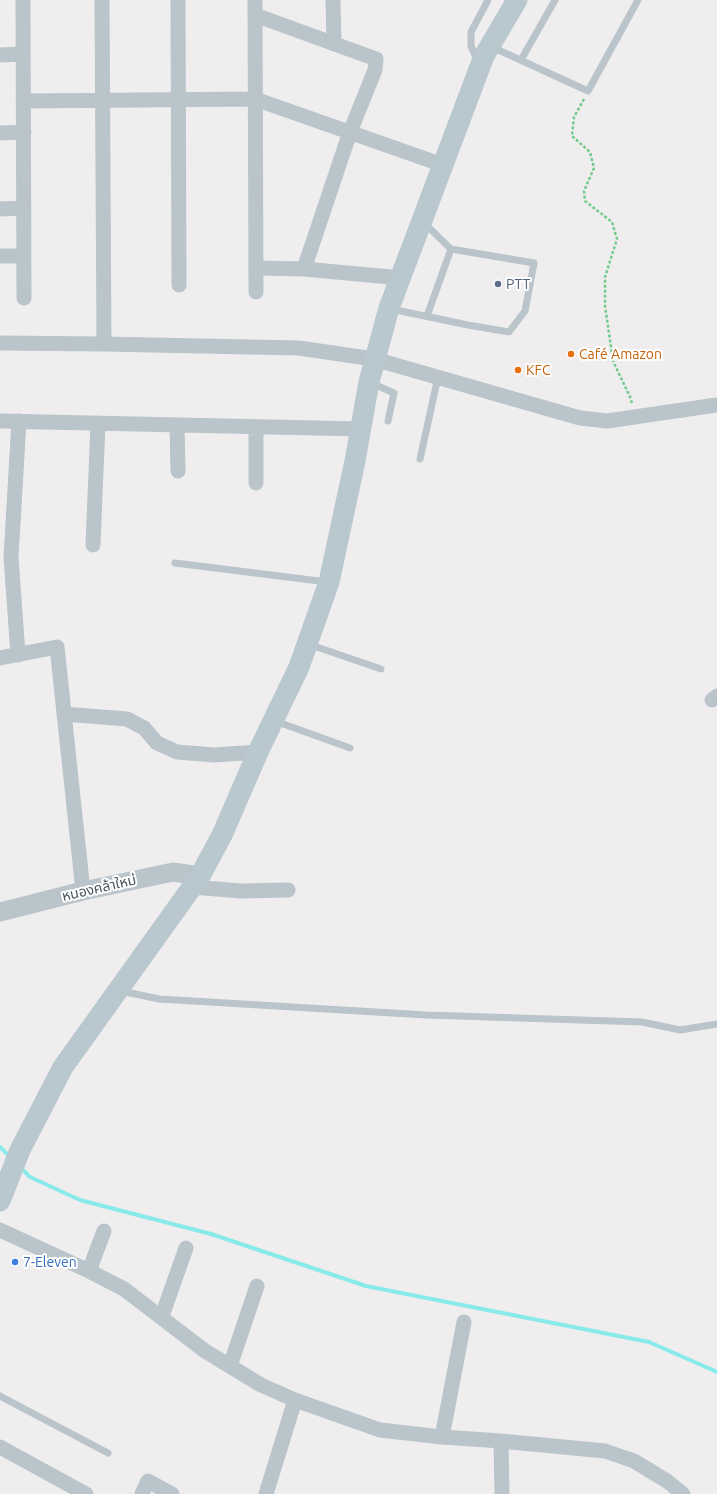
<!DOCTYPE html>
<html>
<head>
<meta charset="utf-8">
<style>
	body { margin:0 }
	canvas { display:block; background:#f0edee }
</style>
</head>
<body>
<canvas width="717" height="1494"></canvas>
<script>
const g = document.querySelector('canvas').getContext('2d');
g.lineJoin = 'round';
function toPath(rows) {
  const path = new Path2D();
  for (const r of rows) {
    path.moveTo(r[0], r[1]);
    for (let i = 2; i < r.length; i += 2) path.lineTo(r[i], r[i + 1]);
  }
  return path;
}
function trace(path, color, width, dash) {
  g.strokeStyle = color;
  g.lineWidth = width;
  g.lineCap = dash ? 'butt' : 'round';
  g.setLineDash(dash || []);
  g.stroke(path);
}
function write(font, color, halo, rows, align = 'center') {
  g.font = font + ' Ubuntu,"Noto Sans Thai",sans-serif';
  g.lineWidth = 4;
  g.setLineDash([]);
  g.textBaseline = 'middle';
  g.strokeStyle = halo;
  g.fillStyle = color;
  for (const [text, x, y, turn = 0] of rows) {
    g.save();
    g.translate(x, y);
    g.rotate((+turn || 0) * Math.PI / 180);
    g.textAlign = isNaN(turn) ? turn : align;
    if (halo) g.strokeText(text, 0, 0);
    g.fillText(text, 0, 0);
    g.restore();
  }
}
const stream = toPath([
	[0,1147,11,1158],
	[20,1167,30,1177,80,1200,211,1234,366,1286,649,1342,717,1372]
]);
const path = toPath([
	[584,99,574,117,572,136,590,152,594,168,584,191,585,201,612,222,617,239,605,277,605,306,613,361,631,399,632,404]
]);
const service = toPath([
	[492,47,588,91,638,0],
	[521,60,555,0],
	[478,62,471,46,471,32,488,0],
	[391,309,468,325,509,332,525,311,534,263,451,249,423,222],
	[427,316,451,249],
	[371,383,394,393,388,421],
	[420,459,438,377],
	[175,563,327,582],
	[308,644,381,669],
	[275,721,350,748],
	[121,991,159,999,426,1015,642,1022,680,1030,717,1024],
	[0,1396,108,1453]
]);
const minor = toPath([
	[23,0,24,298],
	[102,0,104,344],
	[178,0,179,285],
	[255,0,256,292],
	[333,0,334,44],
	[255,15,376,59,375,70,350,132,304,269],
	[0,55,23,54],
	[23,101,255,99,443,165],
	[0,133,24,132],
	[0,209,24,208],
	[0,256,24,256],
	[256,268,304,269,401,278],
	[0,343,104,344,299,348,374,359,580,418,607,421,717,405],
	[0,421,361,429],
	[177,425,178,471],
	[256,427,256,483],
	[93,545,98,423],
	[18,655,11,557,19,421],
	[0,658,57,647,83,891],
	[712,700,717,696],
	[64,714,127,719,144,728,157,743,177,752,214,755,258,752],
	[192,887,241,891,288,890],
	[0,1230,89,1271,124,1289,205,1351,261,1385,295,1400,380,1430,442,1437,501,1441,605,1451,634,1461,667,1481,683,1494],
	[89,1271,104,1231],
	[162,1316,186,1248],
	[230,1366,257,1286],
	[442,1437,464,1322],
	[501,1441,502,1494],
	[0,1447,86,1494],
	[142,1494,148,1481,172,1494],
	[266,1494,295,1400]
]);
const tertiary = toPath([
	[0,912,83,891,173,872,200,876]
]);
const secondary = toPath([
	[0,1201,20,1150,63,1067,200,876,222,835,258,752,299,667,329,582,355,461,369,382,389,308,484,56,517,0]
]);
const markers = [
	[498,284,4,"#5c6f8a"],
	[571,354,4,"#e8710a"],
	[518,370,4,"#e8710a"],
	[15,1262,4,"#3f7fe0"]
];
const serviceNames = [
	["PTT",506,284]
];
const foodNames = [
	["Café Amazon",579,354],
	["KFC",526,370]
];
const streetNames = [
	["หนองคล้าใหม่",99,888,-13]
];
const shopNames = [
	["7-Eleven",23,1262]
];
trace(stream, '#89eaea', 4);
trace(path, '#74cb8e', 2.5, [3, 2]);
trace(service, '#b9c5ca', 7);
trace(minor, '#b9c5ca', 15);
trace(tertiary, '#b9c5ca', 19);
trace(secondary, '#b9c8cf', 21);
for (const [x, y, r, color] of markers) {
  const dot = new Path2D();
  dot.arc(x, y, r, 0, 2 * Math.PI);
  g.fillStyle = color;
  g.fill(dot);
  trace(dot, '#fff', 1.5);
}
write('14px', '#4e5e75', '#fff', serviceNames, 'left');
write('14px', '#c56008', '#fff', foodNames, 'left');
write('14px', '#46555a', '#fff', streetNames);
write('14px', '#366cbe', '#fff', shopNames, 'left');
</script>
</body>
</html>
